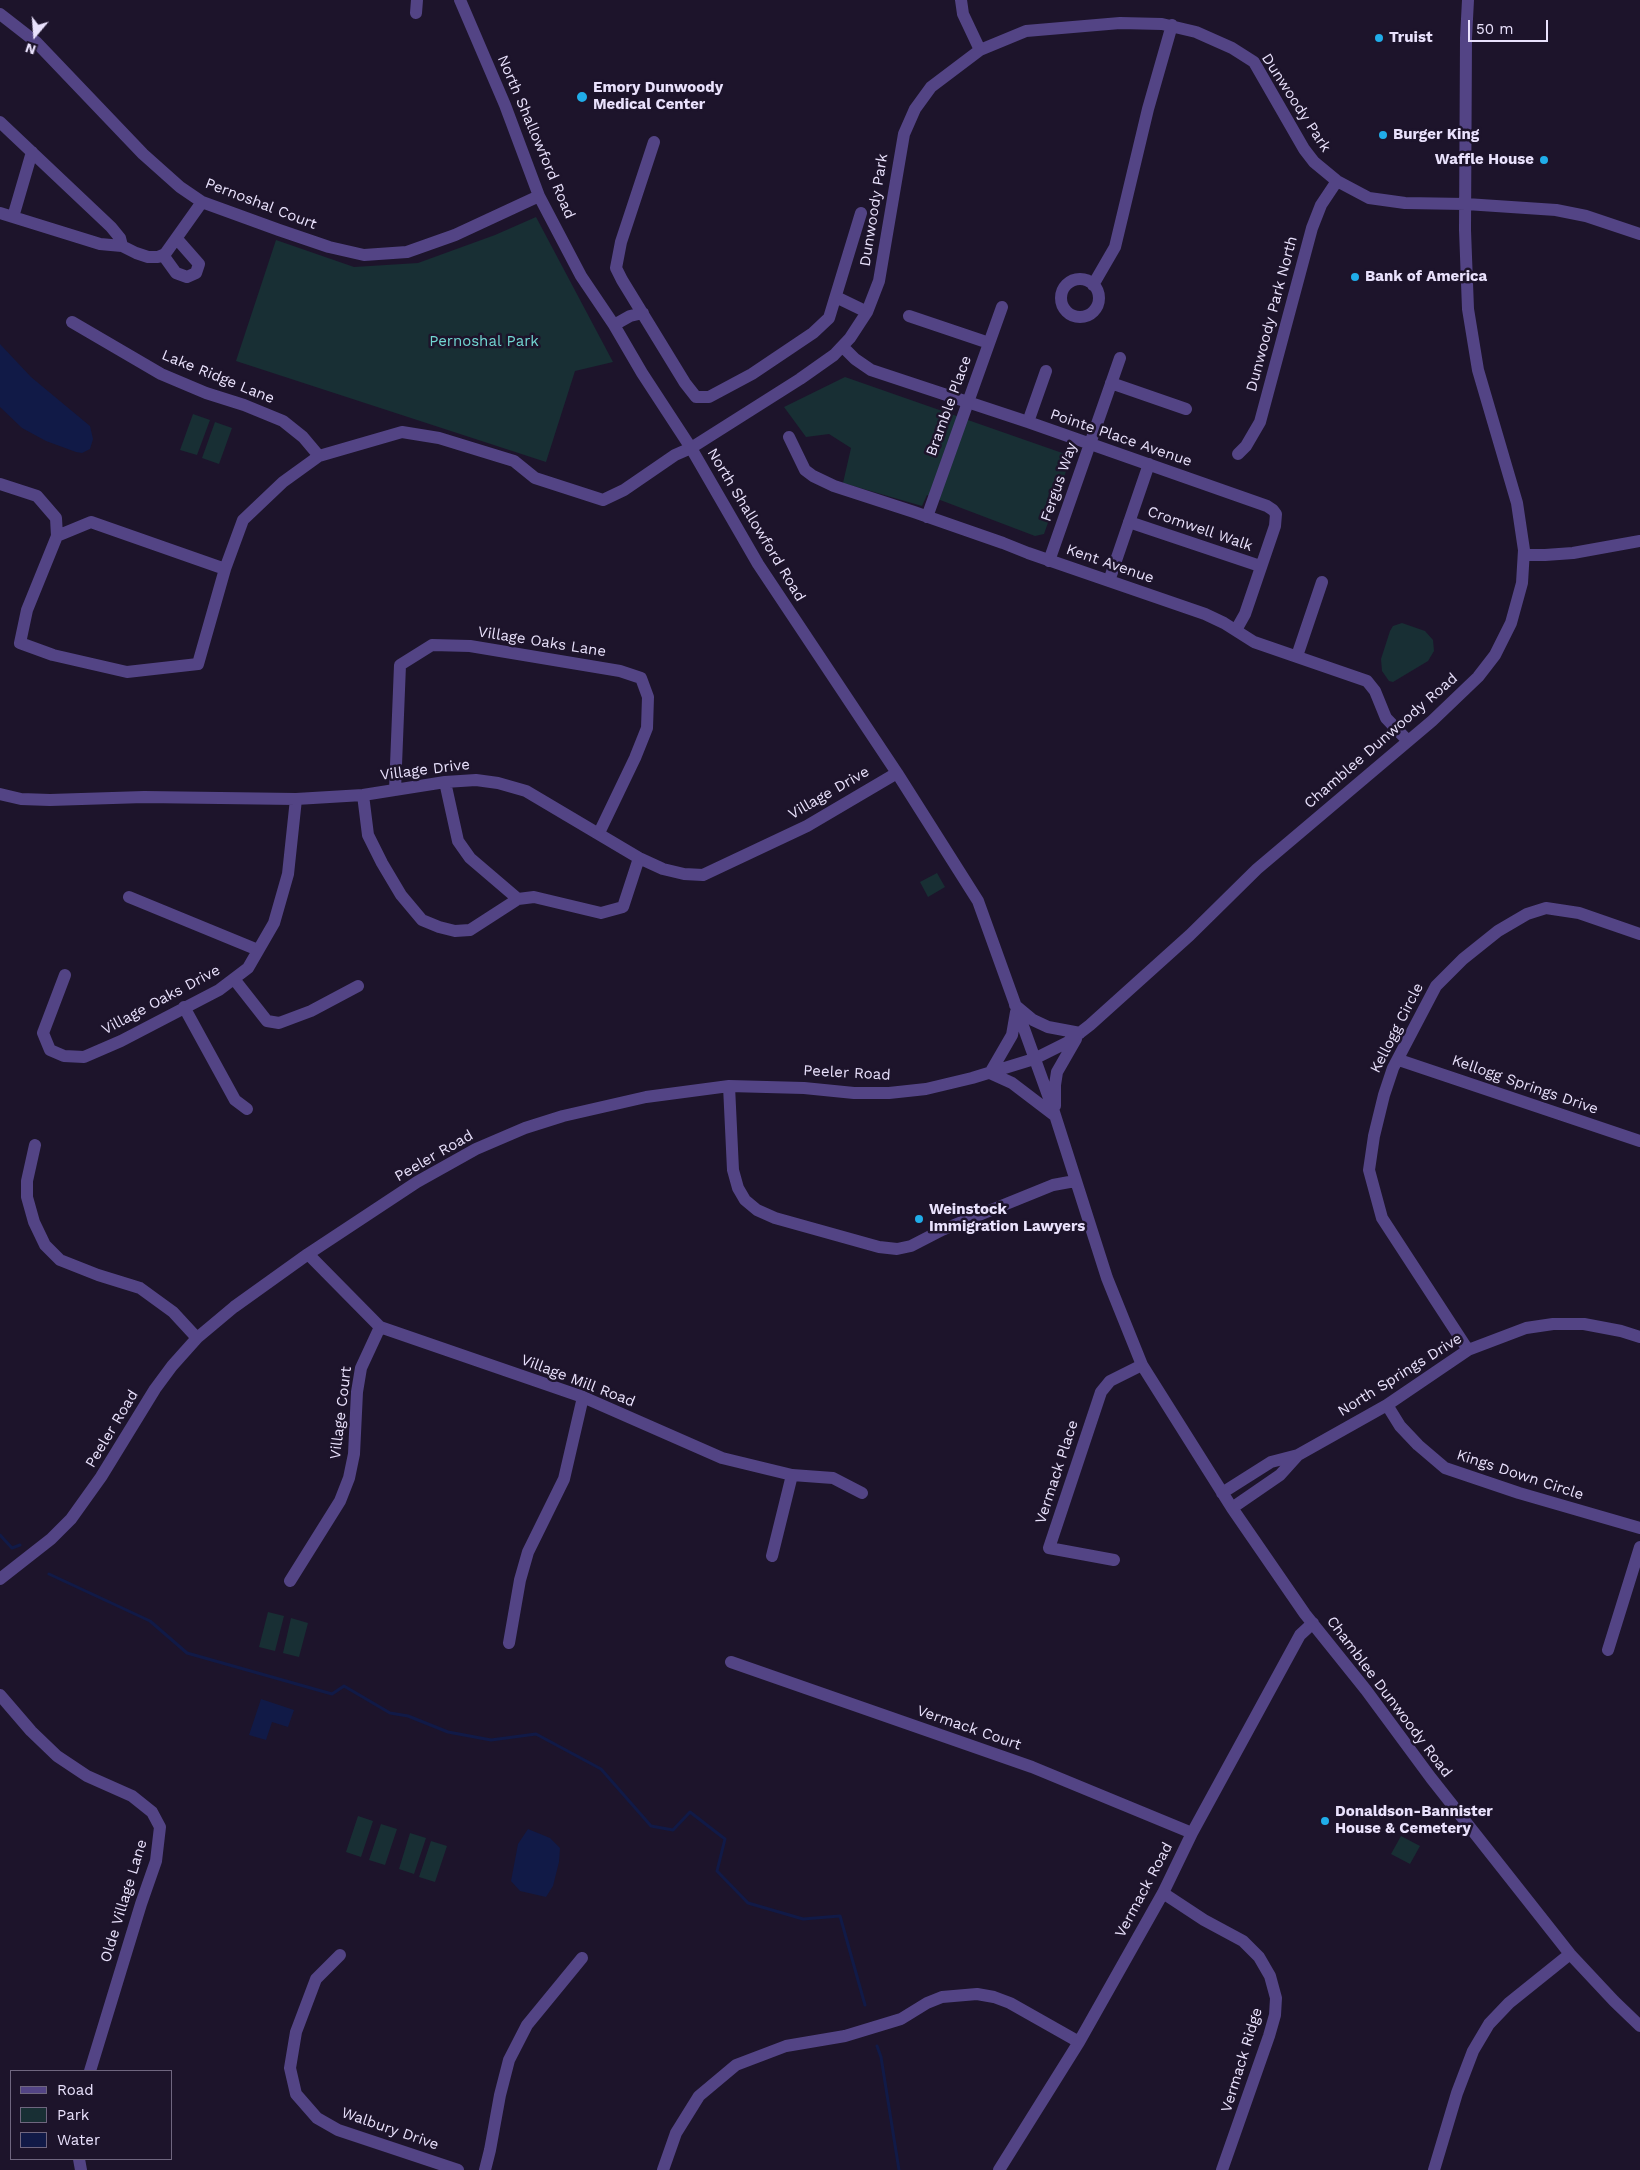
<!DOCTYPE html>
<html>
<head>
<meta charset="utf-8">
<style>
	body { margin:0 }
	#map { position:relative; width:1640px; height:2170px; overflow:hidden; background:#1d142b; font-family:"Work Sans",sans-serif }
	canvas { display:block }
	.legend { position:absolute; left:10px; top:2070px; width:162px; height:90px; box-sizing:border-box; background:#1d142b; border:1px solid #6f667f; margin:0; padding:6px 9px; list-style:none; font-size:15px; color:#e9e1fc }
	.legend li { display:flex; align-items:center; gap:10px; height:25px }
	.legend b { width:25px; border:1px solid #6f667f }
	.north { position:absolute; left:10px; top:10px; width:50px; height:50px; -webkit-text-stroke:4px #1d142b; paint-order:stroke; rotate:198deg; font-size:14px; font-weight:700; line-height:20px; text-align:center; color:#e9e1fc }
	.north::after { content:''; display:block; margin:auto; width:18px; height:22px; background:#e9e1fc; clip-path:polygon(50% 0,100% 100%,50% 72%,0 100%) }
	.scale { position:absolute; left:1468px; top:20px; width:80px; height:22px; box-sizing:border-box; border:2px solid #e9e1fc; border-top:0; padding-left:6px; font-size:15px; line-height:18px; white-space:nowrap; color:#e9e1fc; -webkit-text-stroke:4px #1d142b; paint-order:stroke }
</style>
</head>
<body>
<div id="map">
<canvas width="1640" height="2170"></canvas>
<ul class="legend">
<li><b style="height:6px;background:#534485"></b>Road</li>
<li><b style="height:14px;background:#182f34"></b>Park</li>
<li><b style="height:14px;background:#111a47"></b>Water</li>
</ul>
<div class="north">N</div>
<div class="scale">50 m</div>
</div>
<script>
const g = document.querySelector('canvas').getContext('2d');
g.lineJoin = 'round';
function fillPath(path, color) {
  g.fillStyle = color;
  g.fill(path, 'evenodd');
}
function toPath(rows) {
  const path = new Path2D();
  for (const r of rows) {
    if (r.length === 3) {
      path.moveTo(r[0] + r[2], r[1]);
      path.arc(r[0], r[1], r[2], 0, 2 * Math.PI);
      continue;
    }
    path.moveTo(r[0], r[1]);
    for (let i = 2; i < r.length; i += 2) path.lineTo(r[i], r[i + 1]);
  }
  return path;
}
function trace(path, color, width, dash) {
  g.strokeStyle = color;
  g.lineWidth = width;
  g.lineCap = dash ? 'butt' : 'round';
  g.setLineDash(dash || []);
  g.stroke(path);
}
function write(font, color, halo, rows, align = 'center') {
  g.font = font + ' "Work Sans",sans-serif';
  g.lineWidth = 5;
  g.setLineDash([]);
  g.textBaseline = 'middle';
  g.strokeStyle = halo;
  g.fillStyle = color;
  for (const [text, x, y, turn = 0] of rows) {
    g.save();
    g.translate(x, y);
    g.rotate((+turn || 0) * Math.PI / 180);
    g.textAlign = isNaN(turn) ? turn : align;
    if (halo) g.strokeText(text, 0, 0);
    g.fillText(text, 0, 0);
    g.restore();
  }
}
const green = toPath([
	[536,217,613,362,575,371,546,462,236,361,276,240,354,267,418,263,495,235],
	[845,377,1068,455,1070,460,1044,534,1035,536,927,495,922,506,843,483,851,448,829,434,806,437,784,407],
	[193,414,210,420,197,455,180,450],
	[215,422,232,428,219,464,202,458],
	[1402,623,1425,631,1433,640,1434,651,1428,661,1393,682,1389,681,1382,671,1381,659,1390,631,1393,626],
	[937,873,945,887,928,897,920,882],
	[268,1612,284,1616,275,1651,259,1647],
	[291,1618,308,1623,299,1657,283,1653],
	[358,1816,373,1821,361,1857,346,1852],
	[381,1824,397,1829,385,1865,369,1860],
	[410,1833,426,1838,414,1874,399,1869],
	[1401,1836,1420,1846,1410,1864,1391,1854],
	[431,1841,447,1846,435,1882,419,1877]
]);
const water = toPath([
	[0,344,31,377,90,426,93,439,90,449,82,453,76,452,46,441,22,428,0,407],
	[261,1699,294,1710,288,1727,272,1722,266,1740,249,1735],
	[528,1829,550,1838,560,1848,559,1862,553,1886,546,1897,520,1891,511,1881,518,1844]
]);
const stream = toPath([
	[0,1535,12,1548,20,1545],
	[49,1574,150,1621,187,1653,332,1694,344,1686,390,1713,408,1716,448,1732,491,1740,536,1734,601,1769,651,1826,673,1830,690,1812,725,1839,717,1871,748,1903,803,1919,840,1916,865,2005],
	[877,2046,881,2057,899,2170]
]);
const minor = toPath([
	[460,0,505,105,539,196,581,276,614,325,642,373,691,448,758,564,897,773,978,901,1054,1112,1107,1278,1142,1365,1232,1508,1305,1614,1366,1690,1431,1778,1570,1954,1614,2001,1640,2026],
	[961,0,963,14,980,50],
	[416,13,417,0],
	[0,14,36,42,143,154,180,187,202,202,279,230,329,247,364,255,407,252,455,235,539,196],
	[0,122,111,227,120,238,122,246,136,253,148,257,158,257,165,254,202,202],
	[654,142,621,242,616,268,622,280,685,383,696,397,709,397,752,374,813,333,829,318,861,213],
	[0,213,100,244,122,246],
	[13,217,32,152],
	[163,255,176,273,187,277,196,273,199,264,177,239],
	[1080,298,19],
	[1093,285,1115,247,1148,109,1172,25],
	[836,297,867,312],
	[909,316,989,343],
	[72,322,161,374,206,393,244,405,283,421,303,437,319,456,402,432,439,438,514,461,535,478,603,500,624,490,675,455,691,448,800,379,834,355,850,338,867,312,879,281,904,134,915,109,931,87,980,50,1026,31,1120,23,1162,24,1196,32,1232,48,1254,62,1304,149,1314,162,1337,181,1369,198,1405,203,1466,204,1556,210,1586,216,1640,234],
	[614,325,630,316,643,313],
	[843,347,855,359,871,370,1028,422,1267,506,1273,510,1276,514,1275,526,1245,614,1236,630],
	[1111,383,1186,409],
	[1028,422,1046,371],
	[789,437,805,470,813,476,834,486,914,512,1003,543,1028,553,1205,614,1224,623,1254,642,1367,681,1375,691,1386,718,1408,741],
	[1238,454,1246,446,1260,422,1312,228,1321,205,1337,181],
	[0,484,37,496,56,518,57,536,91,522,225,569],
	[927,517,1002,307],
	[1129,522,1260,566],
	[57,536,27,610,20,643,53,655,127,672,198,664,225,569,243,520,283,482,319,456],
	[1524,555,1545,555,1573,553,1640,541],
	[1049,561,1120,358],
	[1109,581,1149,464],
	[1297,656,1322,582],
	[445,782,458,841,470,858,518,899],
	[395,790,400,665,432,645,470,646,620,671,641,678,648,697,647,728,635,758,599,833],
	[0,794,21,799,50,800,144,797,296,799,363,795,445,782,476,780,498,783,526,791,639,858,663,869,684,874,703,875,807,826,897,773],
	[363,795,368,835,382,863,401,895,422,920,439,927,455,931,470,930,518,899,534,897,601,913,623,907,639,858],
	[129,897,258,950],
	[65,975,43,1033,50,1050,64,1056,84,1057,121,1041,219,990,248,968,274,923,288,874,296,799],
	[234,979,267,1021,279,1023,311,1011,358,986],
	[1015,1005,1033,1020,1048,1027,1080,1033],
	[184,1007,235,1100,247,1109],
	[1399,1060,1640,1141],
	[990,1073,1012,1083,1054,1115],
	[990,1073,1012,1035,1016,1012],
	[729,1086,733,1170,738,1188,745,1200,757,1210,775,1218,879,1247,897,1249,911,1246,942,1230,1053,1185,1075,1181],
	[1055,1106,1055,1085,1057,1072,1076,1039],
	[35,1145,27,1181,27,1197,34,1222,45,1245,60,1260,98,1275,140,1288,173,1312,197,1338],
	[308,1254,380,1327,583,1397,722,1458,792,1475,833,1478,862,1493],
	[1468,1350,1382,1218,1369,1170,1374,1136,1384,1095,1393,1068,1436,986,1463,959,1498,931,1527,914,1546,908,1579,913,1640,934],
	[1387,1405,1400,1426,1418,1445,1445,1468,1519,1493,1640,1528],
	[1222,1493,1271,1462,1298,1455,1387,1405,1468,1350,1526,1328,1553,1324,1584,1324,1621,1331,1640,1337],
	[1232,1508,1280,1475,1298,1455],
	[772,1556,792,1475],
	[1114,1560,1049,1548,1101,1392,1110,1381,1142,1365],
	[0,1579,51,1539,71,1519,101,1477,155,1389,172,1366,197,1338,234,1307,308,1254,417,1182,476,1149,525,1128,563,1116,646,1097,729,1086,804,1088,854,1093,889,1093,926,1089,972,1078,1034,1059,1068,1042,1090,1025,1190,935,1257,869,1432,721,1478,677,1495,655,1511,623,1522,583,1524,550,1517,503,1478,370,1468,309,1465,230,1466,38,1468,0],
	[290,1581,340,1501,349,1478,354,1454,357,1392,361,1368,380,1327],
	[509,1643,520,1580,528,1552,564,1479,583,1397],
	[1608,1650,1640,1547],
	[731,1662,1032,1767,1192,1833],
	[0,1695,31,1731,57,1756,87,1776,132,1796,152,1812,160,1827,156,1861,141,1904,90,2071],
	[1163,1893,1204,1920,1243,1941,1259,1957,1270,1976,1276,1998,1275,2015,1269,2036,1222,2170],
	[340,1955,316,1979,296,2032,290,2068,296,2094,317,2118,338,2130,458,2170],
	[79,2159,81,2170],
	[485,2170,490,2150,500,2095,509,2060,527,2025,582,1958],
	[663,2170,676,2133,699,2096,736,2065,786,2046,845,2036,901,2019,927,2003,942,1997,977,1994,994,1997,1010,2003,1079,2042],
	[999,2170,1079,2042,1163,1893,1192,1833,1300,1635,1313,1623],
	[1434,2170,1457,2093,1473,2051,1489,2024,1509,2003,1570,1954]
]);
const markers = [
	[1379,38,5,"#20ade9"],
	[582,97,6,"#20ade9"],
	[1383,135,5,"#20ade9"],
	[1544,160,5,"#20ade9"],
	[1355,277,5,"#20ade9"],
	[919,1219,5,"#20ade9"],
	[1325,1821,5,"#20ade9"]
];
const poiNames = [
	["Truist",1389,38],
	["Emory Dunwoody",593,88],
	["Medical Center",593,105],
	["Burger King",1393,135],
	["Waffle House",1534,160,"right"],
	["Bank of America",1365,277],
	["Weinstock",929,1210],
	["Immigration Lawyers",929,1227],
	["Donaldson-Bannister",1335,1812],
	["House & Cemetery",1335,1829]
];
const streetNames = [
	["Dunwoody Park",1296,103,57],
	["North Shallowford Road",536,137,67],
	["Pernoshal Court",261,204,21],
	["Dunwoody Park",874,210,-81],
	["Dunwoody Park North",1272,314,-75],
	["Lake Ridge Lane",218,377,22],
	["Bramble Place",949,406,-70],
	["Pointe Place Avenue",1121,438,19],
	["Fergus Way",1059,482,-71],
	["North Shallowford Road",756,525,59],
	["Cromwell Walk",1200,529,19],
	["Kent Avenue",1110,564,19],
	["Village Oaks Lane",542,642,9],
	["Chamblee Dunwoody Road",1381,741,-41],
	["Village Drive",425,770,-7],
	["Village Drive",829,793,-30],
	["Village Oaks Drive",161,1000,-28],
	["Kellogg Circle",1397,1028,-63],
	["Peeler Road",847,1073,3],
	["Kellogg Springs Drive",1525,1085,19],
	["Peeler Road",434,1156,-30],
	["North Springs Drive",1400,1375,-32],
	["Village Mill Road",578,1381,21],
	["Village Court",341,1413,-83],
	["Peeler Road",112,1429,-59],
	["Vermack Place",1057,1472,-72],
	["Kings Down Circle",1520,1475,18],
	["Chamblee Dunwoody Road",1389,1697,53],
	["Vermack Court",969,1728,19],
	["Vermack Road",1144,1890,-62],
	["Olde Village Lane",124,1901,-73],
	["Vermack Ridge",1242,2060,-73],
	["Walbury Drive",390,2129,19]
];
const parkNames = [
	["Pernoshal Park",484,342]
];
fillPath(green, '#182f34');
fillPath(water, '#111a47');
trace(stream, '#111a47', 3);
trace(minor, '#534485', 12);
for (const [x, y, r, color] of markers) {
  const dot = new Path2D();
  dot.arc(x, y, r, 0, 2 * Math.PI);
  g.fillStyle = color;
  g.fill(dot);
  trace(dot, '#1d142b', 2);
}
write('bold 15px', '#e9e1fc', '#1d142b', poiNames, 'left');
write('15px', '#e9e1fc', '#1d142b', streetNames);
write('15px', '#72d7d2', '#1d142b', parkNames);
</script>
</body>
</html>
